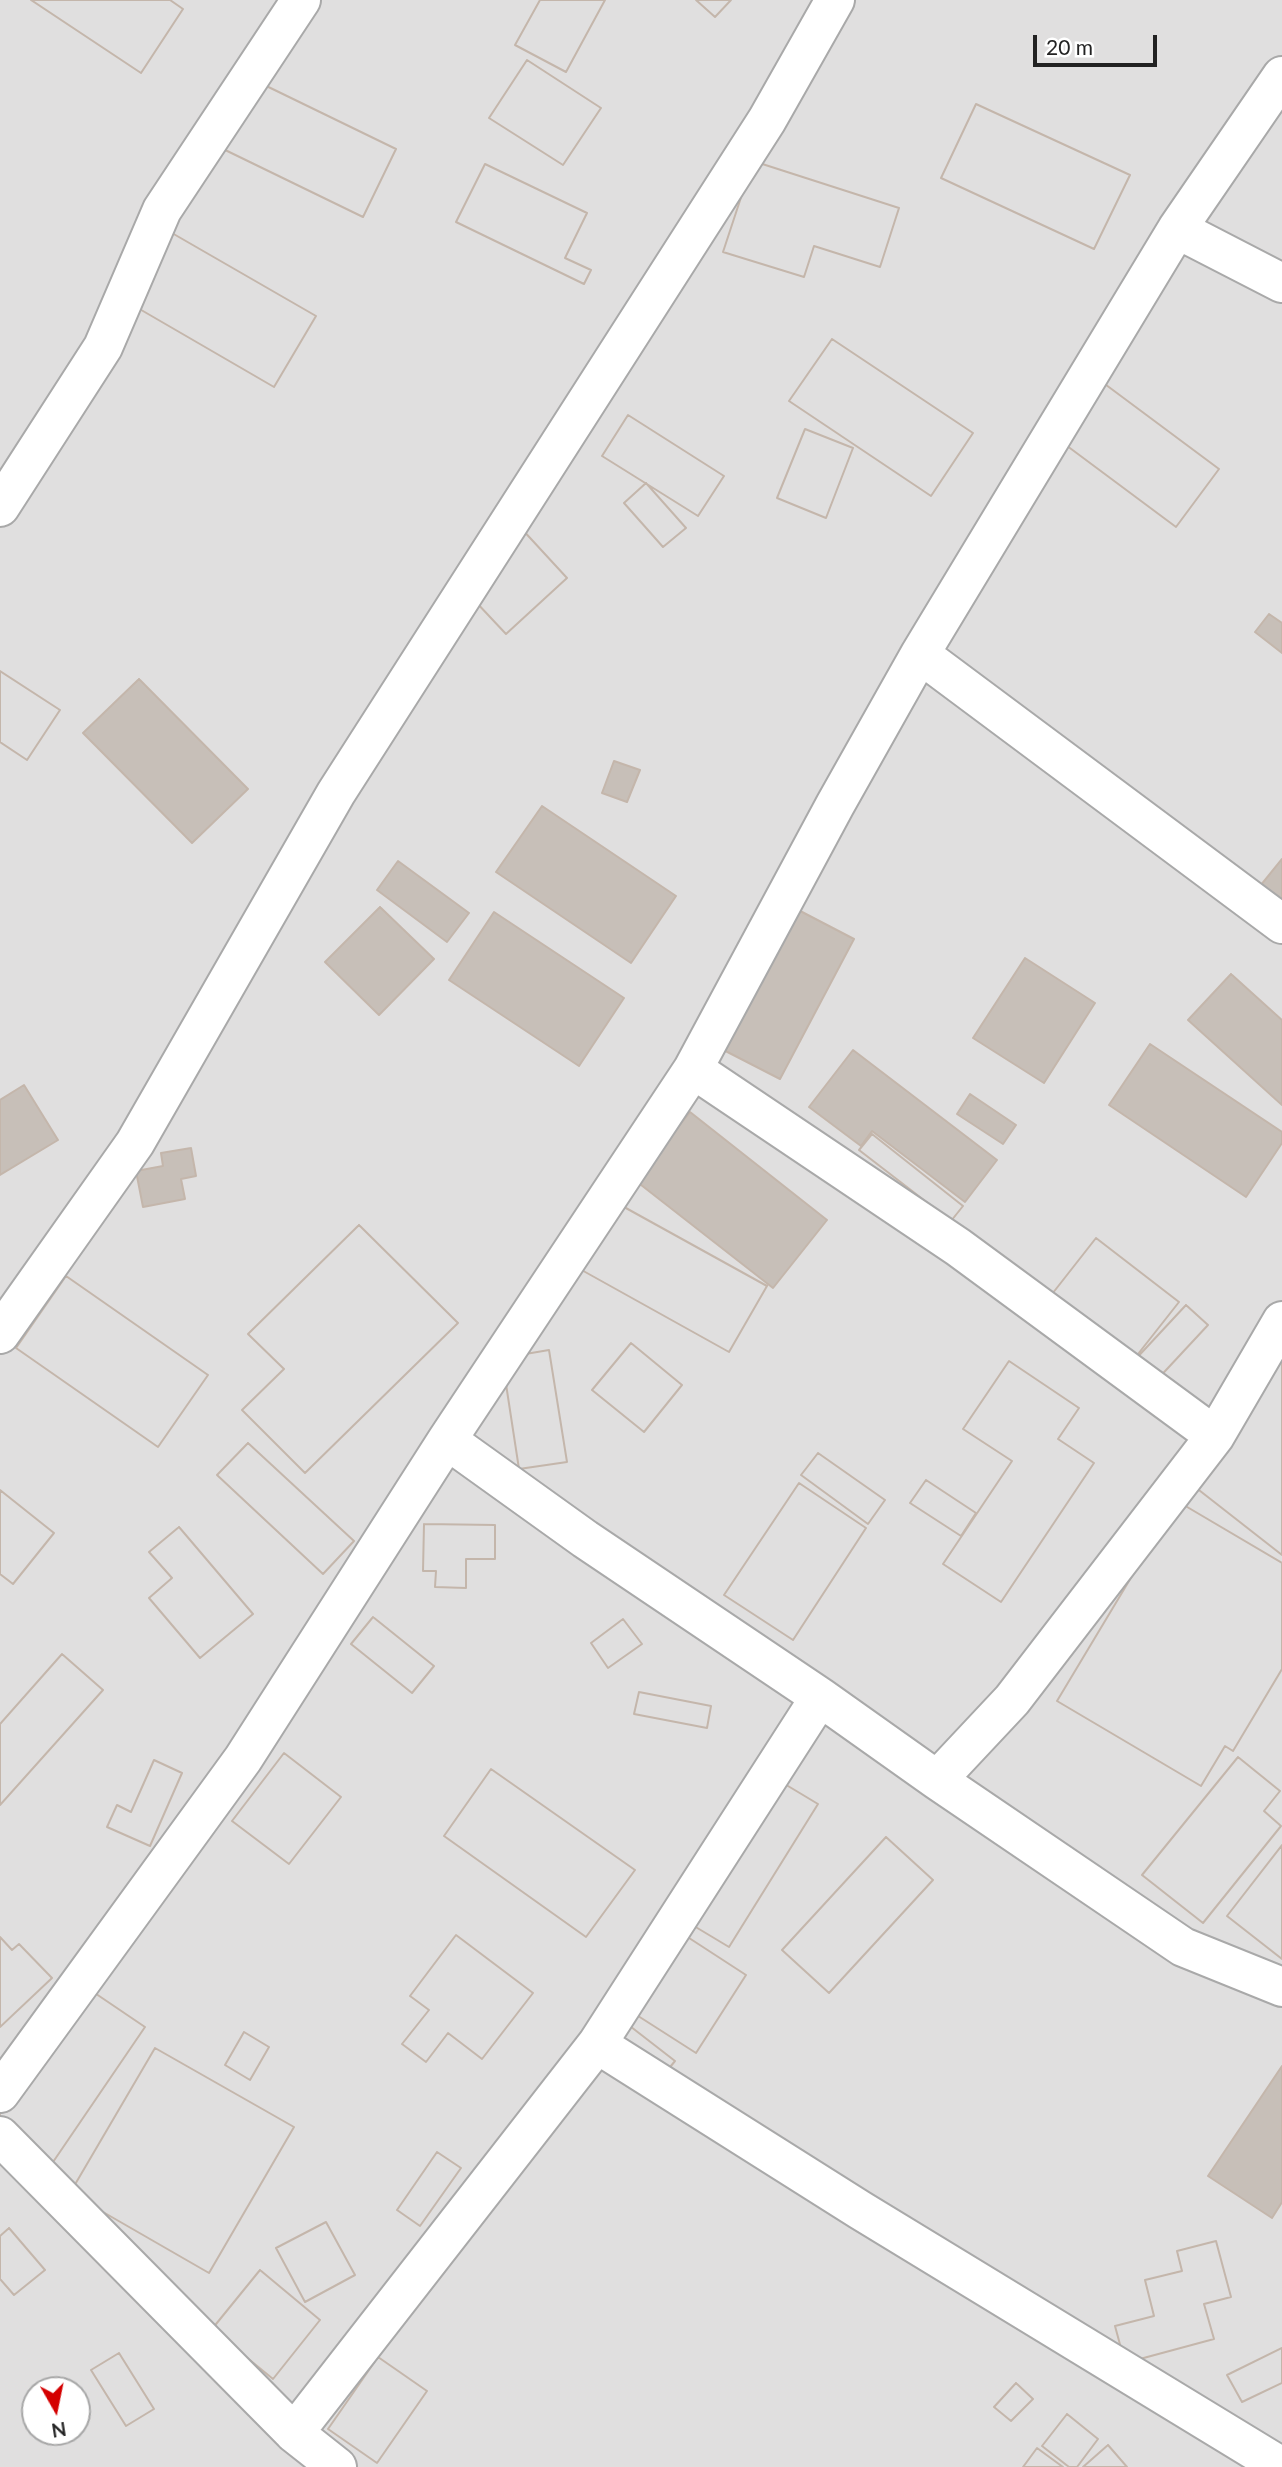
<!DOCTYPE html>
<html>
<head>
<meta charset="utf-8">
<style>
	body { margin:0 }
	#map { position:relative; width:1282px; height:2467px; overflow:hidden; background:#f2efe9; font-family:Lato,sans-serif }
	canvas { display:block }
	.north { position:absolute; left:21px; top:2376px; width:70px; height:70px; box-sizing:border-box; background:#fff; border:2px solid #a7a7a7; border-radius:50%; rotate:171deg; font-size:19px; font-weight:700; line-height:28px; text-align:center; color:#222 }
	.north::after { content:''; display:block; margin:auto; width:24px; height:32px; background:#d40000; clip-path:polygon(50% 0,100% 100%,50% 72%,0 100%) }
	.scale { position:absolute; left:1033px; top:35px; width:124px; height:32px; box-sizing:border-box; border:4px solid #222; border-top:0; padding-left:9px; font-size:21px; line-height:24px; white-space:nowrap; color:#222; -webkit-text-stroke:5px #fff; paint-order:stroke }
</style>
</head>
<body>
<div id="map">
<canvas width="1282" height="2467"></canvas>
<div class="north">N</div>
<div class="scale">20 m</div>
</div>
<script>
const g = document.querySelector('canvas').getContext('2d');
g.lineJoin = 'round';
function fillPath(path, color) {
  g.fillStyle = color;
  g.fill(path, 'evenodd');
}
function toPath(rows) {
  const path = new Path2D();
  for (const r of rows) {
    path.moveTo(r[0], r[1]);
    for (let i = 2; i < r.length; i += 2) path.lineTo(r[i], r[i + 1]);
  }
  return path;
}
function trace(path, color, width, dash) {
  g.strokeStyle = color;
  g.lineWidth = width;
  g.lineCap = dash ? 'butt' : 'round';
  g.setLineDash(dash || []);
  g.stroke(path);
}
const residential = toPath([
	[0,0,1282,0,1282,2467,0,2467],
	[35,2390,77,2390,77,2432,35,2432]
]);
const building = toPath([
	[31,0,170,0,183,9,141,73,31,0],
	[31,0,170,0,183,9,141,73,31,0],
	[540,0,605,0,566,72,515,45,540,0],
	[540,0,605,0,566,72,515,45,540,0],
	[696,0,731,0,715,17,696,0],
	[696,0,731,0,715,17,696,0],
	[527,60,601,108,563,165,489,118,527,60],
	[527,60,601,108,563,165,489,118,527,60],
	[252,79,396,149,363,217,219,147,252,79],
	[252,79,396,149,363,217,219,147,252,79],
	[976,104,1130,175,1094,249,941,178,976,104],
	[976,104,1130,175,1094,249,941,178,976,104],
	[753,161,899,208,880,267,814,246,804,277,723,252,753,161],
	[753,161,899,208,880,267,814,246,804,277,723,252,753,161],
	[485,164,587,213,565,258,591,270,584,284,456,222,485,164],
	[485,164,587,213,565,258,591,270,584,284,456,222,485,164],
	[165,229,316,316,274,387,124,300,165,229],
	[165,229,316,316,274,387,124,300,165,229],
	[832,339,973,433,931,496,789,401,832,339],
	[832,339,973,433,931,496,789,401,832,339],
	[1086,370,1219,469,1176,527,1043,428,1086,370],
	[1086,370,1219,469,1176,527,1043,428,1086,370],
	[628,415,724,476,698,516,602,456,628,415],
	[628,415,724,476,698,516,602,456,628,415],
	[805,429,853,448,826,518,777,498,805,429],
	[805,429,853,448,826,518,777,498,805,429],
	[646,483,686,528,663,547,624,503,646,483],
	[646,483,686,528,663,547,624,503,646,483],
	[520,527,567,578,506,634,459,584,520,527],
	[520,527,567,578,506,634,459,584,520,527],
	[1269,614,1282,623,1282,653,1255,632,1269,614],
	[0,671,60,710,27,760,0,742,0,671],
	[0,671,60,710,27,760,0,742,0,671],
	[139,679,248,789,192,843,83,733,139,679],
	[614,761,640,770,627,802,602,793,614,761],
	[542,806,676,896,631,963,496,872,542,806],
	[1282,859,1282,928,1248,901,1282,859],
	[398,861,469,913,447,942,377,890,398,861],
	[781,901,854,939,780,1079,706,1041,781,901],
	[380,907,434,959,379,1015,325,962,380,907],
	[494,912,624,998,579,1066,449,980,494,912],
	[1025,958,1095,1003,1044,1083,973,1038,1025,958],
	[1231,974,1282,1020,1282,1105,1188,1020,1231,974],
	[1150,1044,1282,1132,1282,1143,1246,1197,1109,1105,1150,1044],
	[853,1050,997,1160,965,1202,872,1131,861,1146,809,1107,853,1050],
	[24,1085,58,1140,0,1175,0,1100,24,1085],
	[970,1094,1016,1125,1003,1144,957,1114,970,1094],
	[690,1112,827,1220,773,1288,636,1181,690,1112],
	[872,1134,963,1206,951,1221,859,1150,872,1134],
	[872,1134,963,1206,951,1221,859,1150,872,1134],
	[191,1148,196,1176,181,1179,185,1199,143,1207,136,1171,163,1166,161,1153,191,1148],
	[615,1202,767,1286,729,1352,578,1268,615,1202],
	[615,1202,767,1286,729,1352,578,1268,615,1202],
	[359,1225,458,1323,305,1473,242,1410,284,1369,248,1334,359,1225],
	[359,1225,458,1323,305,1473,242,1410,284,1369,248,1334,359,1225],
	[1096,1238,1179,1302,1127,1368,1045,1303,1096,1238],
	[1096,1238,1179,1302,1127,1368,1045,1303,1096,1238],
	[66,1276,208,1375,158,1447,16,1348,66,1276],
	[66,1276,208,1375,158,1447,16,1348,66,1276],
	[1186,1305,1208,1325,1154,1383,1132,1363,1186,1305],
	[1186,1305,1208,1325,1154,1383,1132,1363,1186,1305],
	[631,1343,682,1385,644,1432,592,1390,631,1343],
	[631,1343,682,1385,644,1432,592,1390,631,1343],
	[1282,1347,1282,1555,1181,1476,1282,1347],
	[1282,1347,1282,1555,1181,1476,1282,1347],
	[549,1350,567,1462,519,1469,502,1358,549,1350],
	[549,1350,567,1462,519,1469,502,1358,549,1350],
	[1009,1361,1079,1408,1058,1439,1094,1463,1001,1602,943,1564,1012,1461,963,1429,1009,1361],
	[1009,1361,1079,1408,1058,1439,1094,1463,1001,1602,943,1564,1012,1461,963,1429,1009,1361],
	[248,1443,354,1541,323,1574,217,1475,248,1443],
	[248,1443,354,1541,323,1574,217,1475,248,1443],
	[818,1453,885,1500,868,1524,801,1475,818,1453],
	[818,1453,885,1500,868,1524,801,1475,818,1453],
	[926,1480,976,1513,961,1536,910,1503,926,1480],
	[926,1480,976,1513,961,1536,910,1503,926,1480],
	[799,1483,866,1528,793,1640,724,1595,799,1483],
	[799,1483,866,1528,793,1640,724,1595,799,1483],
	[0,1490,54,1533,13,1584,0,1574,0,1490],
	[0,1490,54,1533,13,1584,0,1574,0,1490],
	[1177,1501,1282,1563,1282,1669,1233,1751,1225,1746,1201,1786,1057,1701,1177,1501],
	[1177,1501,1282,1563,1282,1669,1233,1751,1225,1746,1201,1786,1057,1701,1177,1501],
	[424,1524,495,1525,495,1559,466,1559,466,1588,435,1587,436,1571,423,1571,424,1524],
	[424,1524,495,1525,495,1559,466,1559,466,1588,435,1587,436,1571,423,1571,424,1524],
	[179,1527,253,1614,200,1658,149,1598,172,1578,149,1552,179,1527],
	[179,1527,253,1614,200,1658,149,1598,172,1578,149,1552,179,1527],
	[373,1617,434,1666,412,1693,351,1644,373,1617],
	[373,1617,434,1666,412,1693,351,1644,373,1617],
	[623,1619,642,1644,608,1668,591,1643,623,1619],
	[623,1619,642,1644,608,1668,591,1643,623,1619],
	[62,1654,103,1690,0,1805,0,1724,62,1654],
	[62,1654,103,1690,0,1805,0,1724,62,1654],
	[639,1692,711,1706,707,1728,634,1714,639,1692],
	[639,1692,711,1706,707,1728,634,1714,639,1692],
	[284,1753,341,1797,289,1864,232,1821,284,1753],
	[284,1753,341,1797,289,1864,232,1821,284,1753],
	[1238,1757,1280,1791,1264,1811,1281,1826,1203,1923,1142,1875,1238,1757],
	[1238,1757,1280,1791,1264,1811,1281,1826,1203,1923,1142,1875,1238,1757],
	[154,1760,182,1773,150,1846,107,1827,117,1805,131,1812,154,1760],
	[154,1760,182,1773,150,1846,107,1827,117,1805,131,1812,154,1760],
	[758,1768,818,1804,729,1947,669,1911,758,1768],
	[758,1768,818,1804,729,1947,669,1911,758,1768],
	[491,1769,635,1870,586,1937,444,1836,491,1769],
	[491,1769,635,1870,586,1937,444,1836,491,1769],
	[886,1837,933,1880,829,1993,782,1950,886,1837],
	[886,1837,933,1880,829,1993,782,1950,886,1837],
	[1282,1845,1282,1959,1227,1916,1282,1845],
	[1282,1845,1282,1959,1227,1916,1282,1845],
	[456,1935,533,1993,482,2059,448,2033,426,2062,402,2044,429,2010,410,1996,456,1935],
	[456,1935,533,1993,482,2059,448,2033,426,2062,402,2044,429,2010,410,1996,456,1935],
	[686,1936,746,1975,696,2053,635,2014,686,1936],
	[686,1936,746,1975,696,2053,635,2014,686,1936],
	[0,1937,12,1950,19,1944,52,1978,0,2027,0,1937],
	[0,1937,12,1950,19,1944,52,1978,0,2027,0,1937],
	[77,1981,145,2027,51,2165,0,2130,0,2093,77,1981],
	[77,1981,145,2027,51,2165,0,2130,0,2093,77,1981],
	[626,2023,675,2061,658,2082,610,2043,626,2023],
	[626,2023,675,2061,658,2082,610,2043,626,2023],
	[244,2032,269,2047,250,2080,225,2065,244,2032],
	[244,2032,269,2047,250,2080,225,2065,244,2032],
	[155,2048,294,2127,209,2273,70,2193,155,2048],
	[155,2048,294,2127,209,2273,70,2193,155,2048],
	[1282,2066,1282,2202,1272,2218,1208,2176,1282,2066],
	[437,2152,461,2168,420,2226,397,2210,437,2152],
	[437,2152,461,2168,420,2226,397,2210,437,2152],
	[326,2222,355,2275,305,2302,276,2248,326,2222],
	[326,2222,355,2275,305,2302,276,2248,326,2222],
	[9,2228,45,2270,14,2295,0,2279,0,2236,9,2228],
	[9,2228,45,2270,14,2295,0,2279,0,2236,9,2228],
	[1216,2241,1231,2297,1204,2304,1214,2339,1125,2363,1115,2326,1154,2316,1145,2280,1182,2271,1177,2251,1216,2241],
	[1216,2241,1231,2297,1204,2304,1214,2339,1125,2363,1115,2326,1154,2316,1145,2280,1182,2271,1177,2251,1216,2241],
	[260,2270,320,2320,273,2379,212,2329,260,2270],
	[260,2270,320,2320,273,2379,212,2329,260,2270],
	[1282,2348,1282,2383,1242,2402,1227,2375,1282,2348],
	[1282,2348,1282,2383,1242,2402,1227,2375,1282,2348],
	[119,2353,154,2409,126,2426,91,2370,119,2353],
	[119,2353,154,2409,126,2426,91,2370,119,2353],
	[378,2357,427,2391,377,2463,328,2429,378,2357],
	[378,2357,427,2391,377,2463,328,2429,378,2357],
	[1016,2383,1033,2399,1011,2421,994,2407,1016,2383],
	[1016,2383,1033,2399,1011,2421,994,2407,1016,2383],
	[1067,2414,1098,2439,1077,2467,1069,2467,1042,2446,1067,2414],
	[1067,2414,1098,2439,1077,2467,1069,2467,1042,2446,1067,2414],
	[1108,2445,1127,2467,1083,2467,1108,2445],
	[1108,2445,1127,2467,1083,2467,1108,2445],
	[1037,2448,1063,2467,1023,2467,1037,2448],
	[1037,2448,1063,2467,1023,2467,1037,2448]
]);
const minor = toPath([
	[1177,229,1282,283],
	[0,507,103,347,162,210,301,0],
	[920,654,1282,924],
	[693,1069,958,1247,1215,1436],
	[0,1334,135,1143,336,793,767,120,835,0],
	[447,1440,585,1539,820,1697,937,1780,1183,1947,1282,1987],
	[937,1780,1012,1700,1215,1436,1282,1321],
	[597,2044,860,2210,1282,2467],
	[0,2093,243,1759,447,1440,693,1069,835,805,920,654,1177,229,1282,76],
	[0,2136,294,2433,337,2467],
	[294,2433,597,2044,820,1697]
]);
fillPath(residential, '#e0dfdf');
fillPath(building, '#c7bfb8');
trace(building, '#c4b6ab', 2);
trace(minor, '#a9a9a9', 42);
trace(minor, '#fff', 38);
</script>
</body>
</html>
